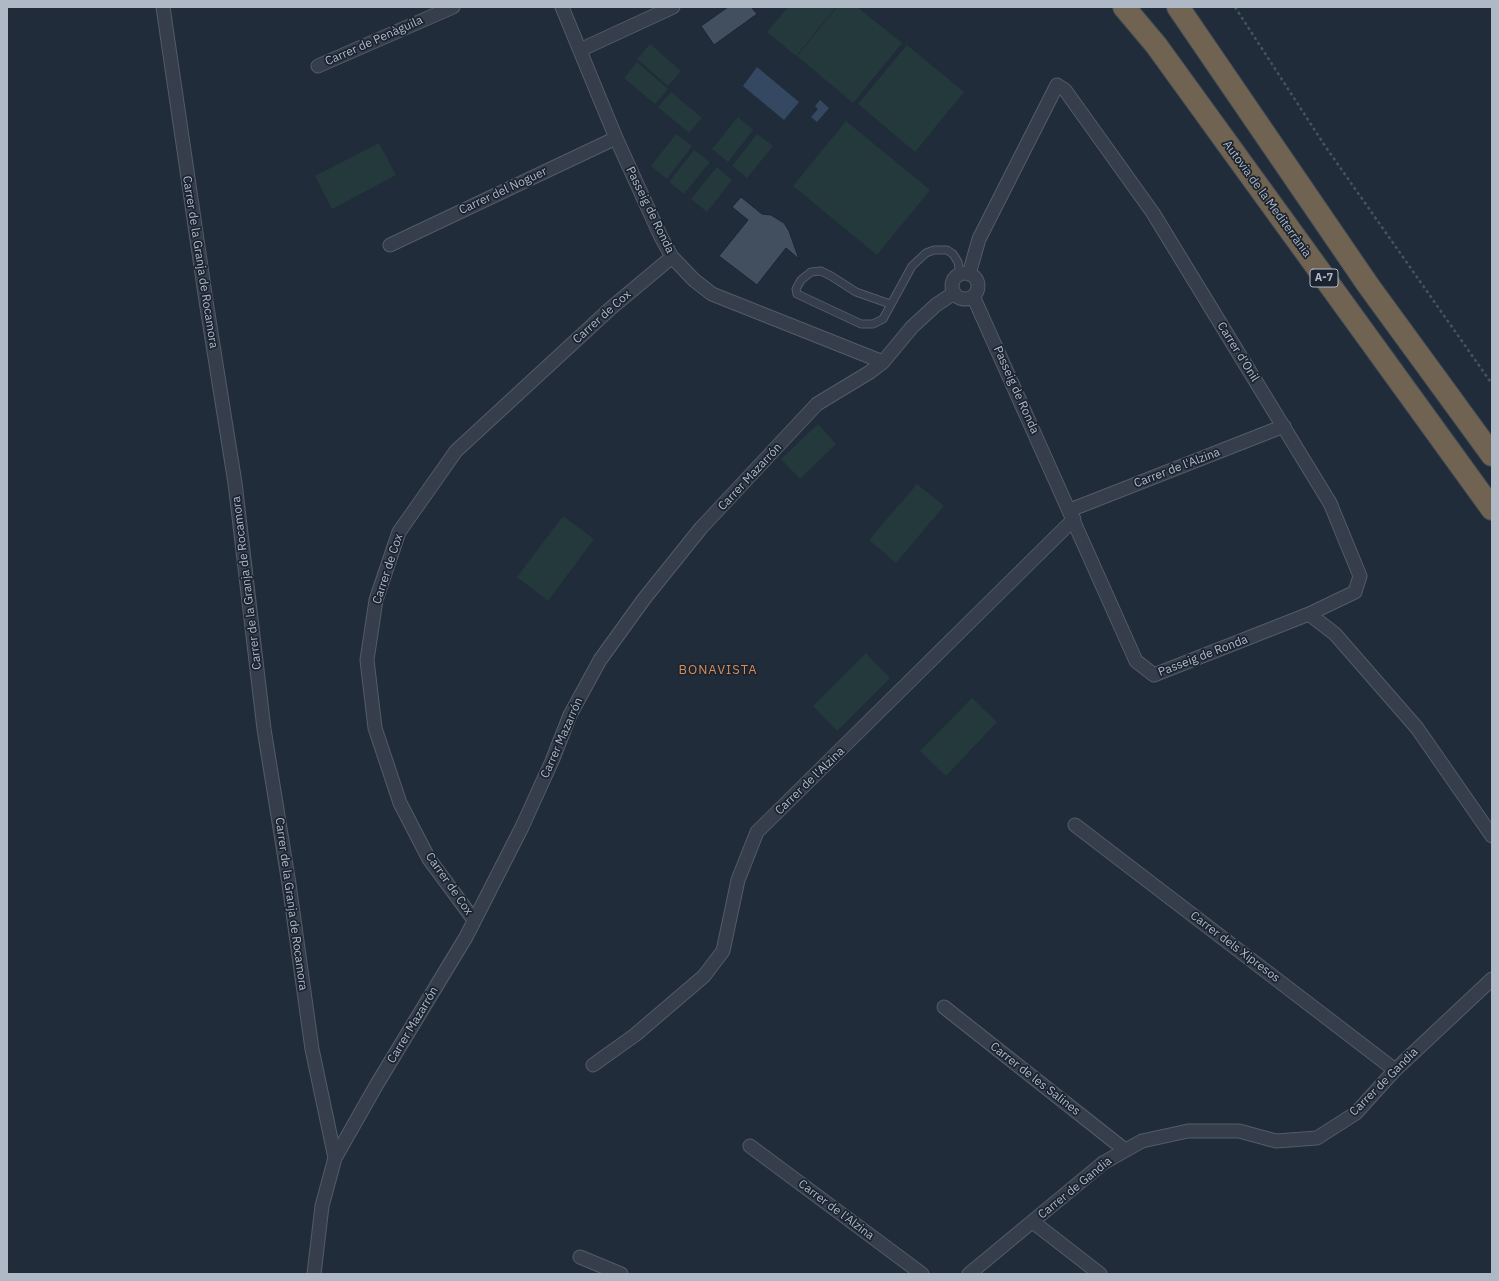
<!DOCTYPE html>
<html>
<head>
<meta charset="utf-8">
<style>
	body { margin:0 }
	#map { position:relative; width:1499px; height:1281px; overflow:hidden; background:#212c3a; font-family:"IBM Plex Sans",sans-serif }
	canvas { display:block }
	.frame { position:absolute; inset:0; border:8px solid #afb9c6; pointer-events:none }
</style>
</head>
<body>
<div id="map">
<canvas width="1499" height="1281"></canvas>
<div class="frame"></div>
</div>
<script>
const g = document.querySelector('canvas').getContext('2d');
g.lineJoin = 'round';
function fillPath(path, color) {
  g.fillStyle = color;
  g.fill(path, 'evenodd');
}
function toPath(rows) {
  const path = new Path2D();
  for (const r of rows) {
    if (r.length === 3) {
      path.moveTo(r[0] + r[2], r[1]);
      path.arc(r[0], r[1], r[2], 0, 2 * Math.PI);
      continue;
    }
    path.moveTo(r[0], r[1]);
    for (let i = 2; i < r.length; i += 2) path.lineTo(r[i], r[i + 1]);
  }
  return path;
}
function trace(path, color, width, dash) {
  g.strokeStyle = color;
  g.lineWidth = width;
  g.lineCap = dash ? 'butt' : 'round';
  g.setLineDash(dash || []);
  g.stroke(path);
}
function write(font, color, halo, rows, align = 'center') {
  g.font = font + ' "IBM Plex Sans",sans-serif';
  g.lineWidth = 3.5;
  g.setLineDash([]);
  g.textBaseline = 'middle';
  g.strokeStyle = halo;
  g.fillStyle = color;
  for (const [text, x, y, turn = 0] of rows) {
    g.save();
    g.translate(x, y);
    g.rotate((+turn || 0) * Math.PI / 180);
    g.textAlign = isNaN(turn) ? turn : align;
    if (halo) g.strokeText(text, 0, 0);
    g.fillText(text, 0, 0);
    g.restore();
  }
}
const green = toPath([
	[788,7,836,7,796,56,767,32],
	[837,7,857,7,902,43,853,103,797,56],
	[650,44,681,71,668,86,637,59],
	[907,45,964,92,915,152,858,104],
	[637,62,668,89,655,104,624,78],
	[671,92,702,118,689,133,658,107],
	[738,117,753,130,728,162,712,149],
	[846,121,930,190,877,255,793,186],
	[676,134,692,146,667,179,651,166],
	[757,134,773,146,747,178,732,166],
	[379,143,396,175,332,209,315,176],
	[694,150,710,162,684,194,669,182],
	[717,167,732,180,707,212,691,199],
	[818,424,836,444,800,479,781,459],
	[917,484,944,506,896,563,869,540],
	[563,516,594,539,548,601,517,577],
	[866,653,890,678,837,731,813,706],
	[972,698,997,722,946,776,920,751]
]);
const water = toPath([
	[757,67,799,102,784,120,743,86],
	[820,100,829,108,817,122,811,117,818,109,815,106]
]);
const building = toPath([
	[728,7,751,7,757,14,714,45,701,26,728,7],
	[741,197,762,214,771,215,784,223,789,231,799,259,786,248,757,285,719,256,748,220,732,207,741,197]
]);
const path = toPath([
	[1235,7,1325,146,1492,384]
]);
const lane = toPath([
	[890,304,856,292,831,276,821,271,811,272,801,280,796,289,797,294,861,324,873,324,883,319,912,266,926,253,934,250,947,250,953,254,958,262,960,274]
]);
const street = toPath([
	[163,7,206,301,235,483,264,729,289,884,312,1049,335,1158],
	[562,7,616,138,661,237,672,257,694,280,712,294,883,362],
	[580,50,673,7],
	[318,66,453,7],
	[390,245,616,138],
	[965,286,13],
	[969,274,979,239,1057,85,1065,90,1153,213,1330,503,1360,576,1355,592,1309,614,1154,675,1136,661,973,296],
	[1070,510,1284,426],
	[1309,614,1335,634,1417,728,1492,836],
	[1075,825,1395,1070],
	[474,920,429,859,400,803,375,728,367,660,376,600,399,532,456,451,611,308,672,257],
	[944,1007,1125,1150],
	[593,1065,635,1035,704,976,723,951,738,880,757,832,1074,519],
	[750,1146,922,1274],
	[1033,1222,1100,1274],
	[580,1257,621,1274],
	[314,1274,322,1206,335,1158,377,1084,466,937,522,827,552,761,570,715,600,660,644,599,701,528,817,404,870,372,883,362,912,327,936,305,954,293],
	[969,1274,1103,1163,1142,1141,1188,1131,1239,1131,1276,1141,1317,1138,1356,1113,1395,1070,1492,979]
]);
const highway = toPath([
	[1124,7,1156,45,1492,509],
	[1178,7,1368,285,1492,455]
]);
const shields = [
	[1324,278,28]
];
const shieldNames = [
	["A-7",1324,278]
];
const streetNames = [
	["Carrer de Penàguila",374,41,-24],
	["Carrer del Noguer",503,191,-25],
	["Autovia de la Mediterrània",1267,199,54],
	["Passeig de Ronda",650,210,64],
	["Carrer de la Granja de Rocamora",200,262,81],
	["Carrer de Cox",602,317,-42],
	["Carrer d'Onil",1238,352,58],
	["Passeig de Ronda",1016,390,66],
	["Carrer de l'Alzina",1177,468,-21],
	["Carrer Mazarrón",750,477,-47],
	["Carrer de Cox",388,569,-72],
	["Carrer de la Granja de Rocamora",247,583,-97],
	["Passeig de Ronda",1203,656,-21],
	["Carrer Mazarrón",562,738,-66],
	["Carrer de l'Alzina",810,781,-44],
	["Carrer de Cox",449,884,55],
	["Carrer de la Granja de Rocamora",291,904,82],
	["Carrer dels Xipresos",1235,947,37],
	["Carrer Mazarrón",413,1025,-59],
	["Carrer de les Salines",1035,1079,38],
	["Carrer de Gandia",1384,1082,-45],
	["Carrer de Gandia",1075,1188,-39],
	["Carrer de l'Alzina",836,1210,37]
];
const neighbourhoodNames = [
	["BONAVISTA",718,670]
];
fillPath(green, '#23393b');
fillPath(water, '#344861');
fillPath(building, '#424f5e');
trace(building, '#1c2531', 1);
trace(lane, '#525c68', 9);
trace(street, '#525c68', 15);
trace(highway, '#3f4955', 24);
trace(path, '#405658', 2.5, [3, 3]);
trace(lane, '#353e4a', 7);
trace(street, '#353e4a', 13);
trace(highway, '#706351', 22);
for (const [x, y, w] of shields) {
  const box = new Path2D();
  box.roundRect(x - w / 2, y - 9, w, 18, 3);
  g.fillStyle = '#1a232f';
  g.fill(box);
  trace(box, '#afb9c6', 1);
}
write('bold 11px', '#afb9c6', null, shieldNames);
write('12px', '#afb9c6', '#1a232f', streetNames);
g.letterSpacing = '1px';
write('13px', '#d58d5b', '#1a232f', neighbourhoodNames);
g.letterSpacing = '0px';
</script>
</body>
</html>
